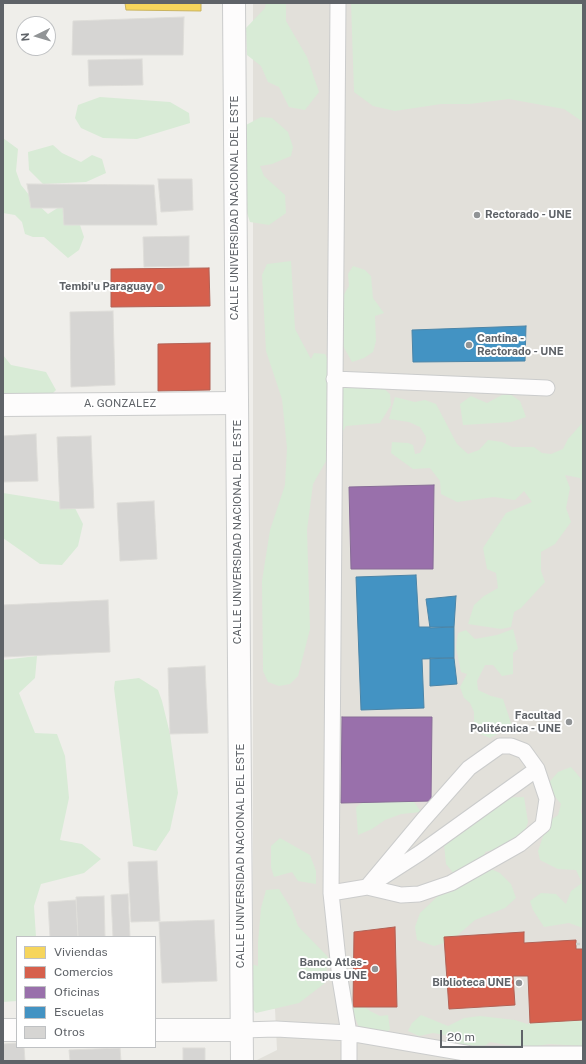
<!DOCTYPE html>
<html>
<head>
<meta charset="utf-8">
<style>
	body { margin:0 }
	#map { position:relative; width:586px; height:1064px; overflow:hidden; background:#efeeea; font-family:"Public Sans",sans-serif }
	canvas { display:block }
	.frame { position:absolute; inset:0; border:4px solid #5f6368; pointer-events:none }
	.legend { position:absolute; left:16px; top:936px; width:140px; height:112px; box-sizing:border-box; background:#fff; border:1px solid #bfc1c3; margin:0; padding:5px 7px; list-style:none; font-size:12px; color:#5f6368 }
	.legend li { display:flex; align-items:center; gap:8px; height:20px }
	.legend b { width:20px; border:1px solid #bfc1c3 }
	.north { position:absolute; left:16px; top:16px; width:40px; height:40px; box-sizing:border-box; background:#fff; border:1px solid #bfc1c3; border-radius:50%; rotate:265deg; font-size:11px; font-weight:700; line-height:16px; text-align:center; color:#5f6368 }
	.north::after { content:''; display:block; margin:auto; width:14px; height:18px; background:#919496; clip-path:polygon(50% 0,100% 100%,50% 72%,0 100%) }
	.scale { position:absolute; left:440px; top:1030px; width:83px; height:18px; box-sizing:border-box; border:2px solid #5f6368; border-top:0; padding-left:5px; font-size:12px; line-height:14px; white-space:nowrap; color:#5f6368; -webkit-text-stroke:3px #fff; paint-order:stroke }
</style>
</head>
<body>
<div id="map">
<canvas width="586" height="1064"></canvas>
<div class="frame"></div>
<ul class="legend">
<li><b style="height:11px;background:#f6d55c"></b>Viviendas</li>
<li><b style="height:11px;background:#d6604d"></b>Comercios</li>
<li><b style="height:11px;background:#9970ab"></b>Oficinas</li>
<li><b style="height:11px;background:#4393c3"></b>Escuelas</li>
<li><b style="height:11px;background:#d6d5d3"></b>Otros</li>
</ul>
<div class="north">N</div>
<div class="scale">20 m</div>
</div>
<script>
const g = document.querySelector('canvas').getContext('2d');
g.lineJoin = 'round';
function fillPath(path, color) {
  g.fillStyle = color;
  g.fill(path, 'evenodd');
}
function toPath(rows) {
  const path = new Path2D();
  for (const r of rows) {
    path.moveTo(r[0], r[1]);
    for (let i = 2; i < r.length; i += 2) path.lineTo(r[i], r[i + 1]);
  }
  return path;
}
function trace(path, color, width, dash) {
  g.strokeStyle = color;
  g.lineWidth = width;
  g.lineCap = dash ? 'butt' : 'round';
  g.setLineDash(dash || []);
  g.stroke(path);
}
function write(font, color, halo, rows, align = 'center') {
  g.font = font + ' "Public Sans",sans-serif';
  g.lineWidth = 4;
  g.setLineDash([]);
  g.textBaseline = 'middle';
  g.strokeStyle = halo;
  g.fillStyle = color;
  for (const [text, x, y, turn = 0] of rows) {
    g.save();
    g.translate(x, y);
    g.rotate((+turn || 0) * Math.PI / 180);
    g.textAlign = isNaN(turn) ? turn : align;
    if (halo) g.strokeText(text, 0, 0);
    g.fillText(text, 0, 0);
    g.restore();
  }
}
const education = toPath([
	[253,3,583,3,583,1061,255,1061,277,1050,275,1009,253,997]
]);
const green = toPath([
	[266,3,286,3,286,21,307,57,319,92,305,110,289,107,279,87,268,82,261,66,247,55,246,28,265,8],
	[351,3,583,3,583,122,564,109,509,99,469,104,441,104,395,111,373,106,354,92],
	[100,97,170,102,189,113,190,123,137,139,103,138,81,128,75,118,78,105],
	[261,117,272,118,279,124,288,132,293,147,291,156,272,164,260,166,264,176,285,195,286,213,269,225,250,222,245,207,246,125],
	[3,138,18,149,16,171,21,185,35,202,48,214,64,204,78,219,84,237,79,250,68,258,44,237,33,237,25,234,22,222,15,215,3,213],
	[53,145,62,153,81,162,92,155,102,159,106,173,86,182,43,184,29,170,28,152],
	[291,261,295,329,311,359,314,353,325,354,335,374,381,386,390,394,391,405,380,423,346,426,313,484,307,530,310,629,298,676,290,684,279,686,268,682,263,671,262,581,270,530,285,485,287,448,282,399,266,351,262,275,267,264],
	[353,266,365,270,371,276,373,298,384,313,375,316,376,341,373,352,364,358,352,362,338,337,340,301,349,286,348,274],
	[3,355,11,365,46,372,56,390,40,406,3,402],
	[510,394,520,401,526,417,511,422,463,425,460,404,471,396,487,403,502,395],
	[395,397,415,402,425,400,436,404,457,444,468,454,479,450,488,440,502,442,512,447,534,447,542,453,551,454,563,449,568,439,583,422,583,484,580,478,565,475,570,488,566,508,571,522,555,544,541,552,541,571,545,582,521,608,514,612,511,627,501,629,468,624,474,605,484,596,498,588,496,573,487,569,483,548,506,513,532,502,524,491,515,500,494,497,457,502,441,494,440,481,430,468,413,469,391,453,392,442,408,443,413,445,415,454,420,453,426,442,426,437,420,427,409,422,389,419],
	[3,493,73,504,83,524,78,546,62,565,40,564,3,538],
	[513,629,518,649,513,653,513,674,502,676,493,665,485,665,477,681,478,690,491,696,503,699,512,726,490,738,478,733,474,726,474,712,470,703,464,698,460,687,467,674,461,672,456,647,458,633,466,630,475,639,497,635],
	[37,656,35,678,19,693,35,733,57,734,65,756,69,798,60,840,82,844,101,859,84,873,41,884,34,906,36,937,17,937,17,1001,3,1002,3,660],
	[139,678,158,690,162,701,170,734,178,793,170,830,156,851,133,846,114,688,115,681],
	[571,767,583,781,581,813,583,815,583,928,569,923,544,927,533,910,530,901,541,893,556,894,566,904,571,891,582,883,576,870,558,869,540,860,538,851,548,822,558,815,561,804,546,786,558,772],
	[411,797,421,812,401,814,385,820,372,829,358,835,356,807,369,798],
	[524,797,528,822,523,837,512,845,485,852,484,866,500,873,511,884,516,898,505,908,475,920,451,941,434,946,417,940,415,927,420,913,438,896,454,891,458,879,446,864,443,834,475,813,479,801,488,798],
	[280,838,310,855,316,871,316,884,298,881,292,872,274,877,271,867,271,846],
	[279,889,292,910,298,926,328,957,325,983,299,1003,256,1013,249,1005,247,963,258,966,258,942,261,908,266,890],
	[360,1002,370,1011,380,1016,388,1015,390,1029,386,1033,359,1027,350,1006],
	[421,1015,448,1026,464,1018,480,1016,515,1020,527,1024,536,1022,583,1020,583,1046,549,1044,524,1048,490,1042,483,1047,462,1048,455,1039,445,1035,433,1033,419,1036,408,1031,412,1023]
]);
const homes = toPath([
	[125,3,201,3,201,11,126,10,125,3]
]);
const shops = toPath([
	[209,268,210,306,111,307,111,269,209,268],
	[210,343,210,390,158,391,158,344,210,343],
	[395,927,397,1007,353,1007,354,932,395,927],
	[524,932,524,943,576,940,576,949,583,949,583,1020,530,1023,528,976,513,976,515,1005,449,1009,444,937,524,932]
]);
const offices = toPath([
	[434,485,433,569,351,569,349,487,434,485],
	[342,717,432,717,431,801,341,803,342,717]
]);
const schools = toPath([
	[526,326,525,361,413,362,412,330,526,326],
	[416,575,419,627,454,627,454,658,422,659,424,708,361,710,356,577,416,575],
	[456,596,454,627,430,628,426,599,456,596],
	[430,658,454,658,457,684,430,686,430,658]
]);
const building = toPath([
	[184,17,183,55,72,55,73,21,184,17],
	[142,59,143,85,89,86,88,60,142,59],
	[158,179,192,179,193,210,161,212,158,179],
	[27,184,154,185,157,225,64,225,63,208,31,208,27,184],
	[189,236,189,266,144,267,143,237,189,236],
	[113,311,115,385,71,387,70,312,113,311],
	[36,434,38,481,3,482,3,436,36,434],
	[91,436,94,508,60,509,57,437,91,436],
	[154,501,157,559,120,561,117,503,154,501],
	[108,600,110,652,3,657,3,605,108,600],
	[205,666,208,733,170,734,168,668,205,666],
	[157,861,160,921,131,922,128,862,157,861],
	[128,894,130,937,113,937,111,895,128,894],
	[104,896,105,937,78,937,76,897,104,896],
	[76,900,78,937,50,937,48,902,76,900],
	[214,920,217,981,162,983,159,922,214,920],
	[17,1043,17,1047,24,1047,25,1061,3,1061,3,1044,17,1043],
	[120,1048,121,1061,70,1061,69,1050,120,1048],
	[183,1048,205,1048,205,1061,183,1061,183,1048]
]);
const path = toPath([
	[576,944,583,944]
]);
const service = toPath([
	[338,3,331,893,340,979,349,1033,471,1054,583,1054],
	[334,379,547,388],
	[500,746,511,746,524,751,537,769,547,799,543,825,520,844,451,883,419,894,401,895,367,887,423,820,469,768,500,746],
	[331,893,367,887,420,853,537,769],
	[242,1030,276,1029,349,1033,349,1061]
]);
const minor = toPath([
	[3,405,237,403],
	[3,1030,17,1030],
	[155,1030,242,1030]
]);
const tertiary = toPath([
	[234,3,242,1061]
]);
const markers = [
	[477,215,4,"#919496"],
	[160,287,4,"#919496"],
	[469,345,4,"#919496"],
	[569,722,4,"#919496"],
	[375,969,4,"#919496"],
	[519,983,4,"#919496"]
];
const streetNames = [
	["CALLE UNIVERSIDAD NACIONAL DEL ESTE",235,208,-90],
	["A. GONZALEZ",120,404],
	["CALLE UNIVERSIDAD NACIONAL DEL ESTE",238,532,-90],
	["CALLE UNIVERSIDAD NACIONAL DEL ESTE",241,856,-90]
];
const poiNames = [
	["Rectorado - UNE",485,215,"left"],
	["Tembi'u Paraguay",152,287],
	["Cantina -",477,339,"left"],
	["Rectorado - UNE",477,352,"left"],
	["Facultad",561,716],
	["Politécnica - UNE",561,729],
	["Banco Atlas-",367,963],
	["Campus UNE",367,976],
	["Biblioteca UNE",511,983]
];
fillPath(education, '#e2e0da');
fillPath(green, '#d8ebd6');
fillPath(homes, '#f6d55c');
trace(homes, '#c9b360', 1);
fillPath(shops, '#d6604d');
trace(shops, '#b26155', 1);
fillPath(offices, '#9970ab');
trace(offices, '#886c97', 1);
fillPath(schools, '#4393c3');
trace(schools, '#4b85a8', 1);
fillPath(building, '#d6d5d3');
trace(building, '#deddd9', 1);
trace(service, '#cbcccc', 17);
trace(minor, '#cbcccc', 24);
trace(tertiary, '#cbcccc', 24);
trace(path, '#cacfcc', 2.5, [4, 2]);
trace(service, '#fdfcfc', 15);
trace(minor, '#fdfcfc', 22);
trace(tertiary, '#fdfcfc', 22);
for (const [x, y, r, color] of markers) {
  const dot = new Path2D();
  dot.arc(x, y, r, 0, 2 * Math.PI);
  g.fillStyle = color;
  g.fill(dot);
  trace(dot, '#fff', 1.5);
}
write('11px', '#5f6368', '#fff', streetNames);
write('bold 11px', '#5f6368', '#fff', poiNames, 'right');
</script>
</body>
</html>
